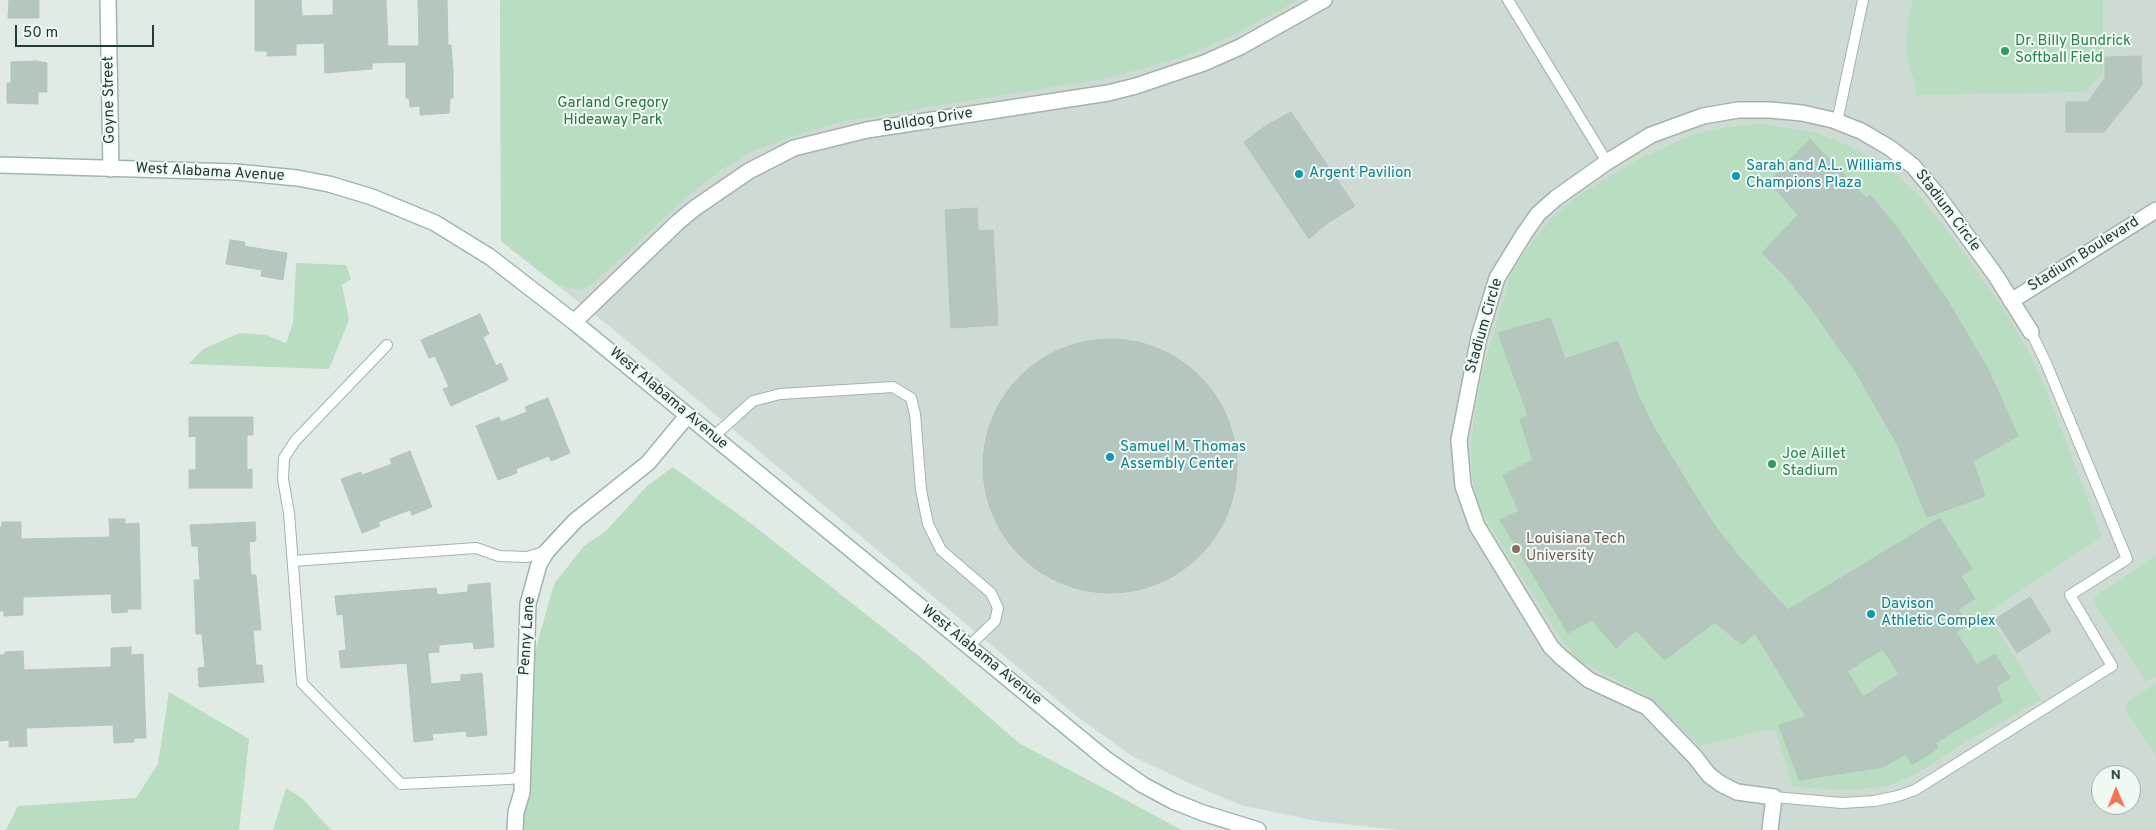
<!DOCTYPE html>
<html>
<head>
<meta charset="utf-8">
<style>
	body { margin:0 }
	#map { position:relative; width:2156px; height:830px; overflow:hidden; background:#e0ebe6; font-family:Overpass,sans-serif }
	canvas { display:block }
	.north { position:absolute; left:2091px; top:765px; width:50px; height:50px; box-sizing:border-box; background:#f0f8f4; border:1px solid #9dada7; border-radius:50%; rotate:359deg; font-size:14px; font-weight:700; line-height:20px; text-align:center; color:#203c33 }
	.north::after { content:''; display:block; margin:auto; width:18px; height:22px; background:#f57354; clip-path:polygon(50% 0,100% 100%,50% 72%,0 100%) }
	.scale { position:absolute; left:15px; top:25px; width:139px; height:22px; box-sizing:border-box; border:2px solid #203c33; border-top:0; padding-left:6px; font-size:15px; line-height:18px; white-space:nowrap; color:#203c33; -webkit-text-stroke:4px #f0f8f4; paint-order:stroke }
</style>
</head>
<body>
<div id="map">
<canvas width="2156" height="830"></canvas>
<div class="north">N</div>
<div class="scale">50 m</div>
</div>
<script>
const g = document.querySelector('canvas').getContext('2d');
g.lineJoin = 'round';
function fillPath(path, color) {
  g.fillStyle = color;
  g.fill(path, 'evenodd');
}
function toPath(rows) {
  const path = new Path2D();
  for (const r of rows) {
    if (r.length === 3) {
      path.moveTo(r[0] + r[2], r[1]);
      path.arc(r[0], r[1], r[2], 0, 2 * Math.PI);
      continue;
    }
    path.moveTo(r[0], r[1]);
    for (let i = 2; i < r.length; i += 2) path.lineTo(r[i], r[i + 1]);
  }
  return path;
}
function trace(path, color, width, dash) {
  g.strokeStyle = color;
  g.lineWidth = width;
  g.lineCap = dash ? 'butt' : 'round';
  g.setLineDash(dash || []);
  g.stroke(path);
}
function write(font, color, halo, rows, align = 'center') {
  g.font = font + ' Overpass,sans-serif';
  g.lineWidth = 4;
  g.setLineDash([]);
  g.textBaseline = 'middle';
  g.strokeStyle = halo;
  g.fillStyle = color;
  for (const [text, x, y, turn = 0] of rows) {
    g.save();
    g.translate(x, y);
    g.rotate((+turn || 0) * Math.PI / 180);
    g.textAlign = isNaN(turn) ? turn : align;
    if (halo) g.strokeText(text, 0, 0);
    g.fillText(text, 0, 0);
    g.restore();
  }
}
const built = toPath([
	[500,0,2156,0,2156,830,1399,830,1317,821,1240,805,1182,780,1132,756,1075,715,614,330,501,241],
	[2101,775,2131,775,2131,805,2101,805]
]);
const green = toPath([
	[500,0,1299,0,1233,35,1186,56,1109,78,844,121,787,138,753,151,719,171,693,192,590,286,581,289,566,288,554,283,501,241],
	[1913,0,2103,0,2103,73,2085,92,1916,95,1916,86,1907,58,1906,43,1909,14],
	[1762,124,1817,133,1852,147,1889,169,1918,195,1953,238,1999,302,2026,346,2045,387,2102,537,1987,613,2041,700,1966,742,1916,774,1888,786,1855,790,1808,788,1793,786,1775,730,1767,730,1700,746,1647,696,1577,659,1559,636,1478,506,1472,477,1471,445,1476,406,1484,366,1512,271,1533,240,1552,218,1579,195,1643,157,1692,135,1726,127],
	[296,263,346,265,351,279,342,285,349,320,329,369,189,364,203,349,240,333,265,335,286,343,293,323],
	[673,467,753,525,920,657,1019,743,1182,830,517,830,531,666,554,584,584,546,606,531,647,486],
	[2156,556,2156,677,2151,680,2144,679,2094,603,2095,596],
	[2156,683,2156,756,2125,710,2126,703],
	[169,692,249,739,239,830,6,830,18,806,136,798,158,764],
	[286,788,302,798,331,830,273,830]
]);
const building = toPath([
	[9,0,39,0,39,18,8,18,9,0],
	[255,0,301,0,302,16,333,15,333,0,386,0,388,46,419,46,418,0,447,0,448,45,451,45,453,70,453,98,450,98,449,113,420,115,420,106,410,107,409,98,406,98,406,62,372,63,372,69,325,73,324,43,296,44,296,55,267,56,267,51,255,51,255,0],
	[2141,56,2142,85,2104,132,2066,132,2066,102,2088,102,2105,78,2105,57,2141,56],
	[36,61,47,63,47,92,38,92,38,104,7,103,7,83,11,83,11,62,36,61],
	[1291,112,1355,206,1326,224,1309,239,1244,142,1264,127,1291,112],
	[1810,139,1867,199,1870,195,1895,225,1946,298,1988,369,2018,436,1973,461,1985,496,1927,517,1897,444,1857,374,1811,308,1785,276,1762,253,1798,215,1769,182,1810,139],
	[977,208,978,231,993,230,998,325,951,328,945,210,977,208],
	[230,240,245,242,244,246,287,253,283,280,261,276,262,270,226,264,230,240],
	[480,314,489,334,483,337,496,366,501,363,508,380,451,406,443,389,449,387,435,356,429,358,421,340,480,314],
	[1550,318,1565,359,1618,341,1638,395,1653,426,1693,492,1715,526,1741,559,1788,610,1940,518,1972,569,1961,576,1975,599,1958,609,1967,625,1956,632,1977,665,1995,654,2010,678,1996,687,2002,702,1935,743,1938,748,1912,765,1906,754,1883,767,1799,780,1779,725,1806,717,1755,633,1742,645,1715,622,1664,660,1636,630,1616,648,1592,620,1568,633,1500,520,1519,511,1503,475,1533,460,1520,419,1528,415,1498,333,1550,318],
	[1883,649,1899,674,1863,697,1847,671,1883,649],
	[1110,466,127],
	[548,398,570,453,551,461,549,456,516,469,517,473,498,480,476,426,499,417,501,422,527,412,525,407,548,398],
	[189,417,253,417,253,435,247,435,247,470,252,469,252,488,189,488,189,470,196,470,196,436,189,437,189,417],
	[410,451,432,507,412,515,410,510,378,522,380,526,362,533,341,479,361,472,362,475,392,464,390,459,410,451],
	[109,519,125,519,125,524,139,523,141,609,127,609,128,612,112,613,111,594,23,597,23,615,4,616,4,611,0,611,0,527,2,527,2,522,21,522,21,539,110,537,109,519],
	[255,522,256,541,249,542,251,575,256,575,261,630,253,630,256,665,262,665,264,682,199,687,198,668,205,667,202,634,196,634,194,580,200,580,198,546,192,546,190,525,255,522],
	[490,583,494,647,474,649,473,642,439,645,439,652,428,653,431,684,461,681,461,675,482,673,487,735,467,737,466,731,432,734,433,740,414,742,407,663,341,668,339,651,346,650,343,614,337,615,335,596,436,588,437,595,468,592,468,585,490,583],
	[2030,597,2051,631,2017,653,1995,619,2030,597],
	[131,647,131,655,143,654,146,738,134,738,134,742,114,743,113,725,26,728,27,746,9,747,9,740,0,741,0,655,5,654,5,652,23,651,24,670,111,667,111,648,131,647]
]);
const lane = toPath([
	[1508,0,1607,162],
	[1837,122,1863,0],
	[387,345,295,441,284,458,283,479,289,513,302,683,401,784,509,779,517,778,522,770],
	[713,437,753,401,780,394,893,387,911,398,915,414,921,490,928,524,941,550,991,593,998,608,995,621,969,646],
	[293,561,476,548,499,556,527,557,547,551],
	[1774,797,1842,803,1874,801,1898,796,1915,790,2112,666,2070,595,2127,559,2046,363,2031,332]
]);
const street = toPath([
	[108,0,111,169],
	[2011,301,2156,210],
	[574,322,678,222,695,208,749,171,794,148,867,130,1108,93,1136,86,1204,63,1240,47,1324,0],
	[515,830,516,812,522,792,528,604,539,564,547,551,575,521,648,463,687,416],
	[1770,830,1774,797,1737,792,1721,784,1709,775,1695,757,1647,707,1589,680,1561,657,1551,647,1477,526,1463,486,1459,440,1479,337,1497,278,1524,234,1538,214,1556,198,1607,162,1651,135,1703,116,1738,110,1770,110,1802,113,1833,120,1861,131,1890,148,1913,166,1935,192,1996,276,2031,332]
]);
const secondary = toPath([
	[0,165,236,172,297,178,329,184,372,197,435,223,490,257,574,322,1107,760,1143,785,1173,801,1203,813,1258,830]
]);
const markers = [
	[2005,51,5,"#2e9e5b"],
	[1299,174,5,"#0f9aa8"],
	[1736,176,5,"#0f9aa8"],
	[1110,457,5,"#0f9aa8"],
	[1772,464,5,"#2e9e5b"],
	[1516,549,5,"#8d6e63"],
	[1871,614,5,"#0f9aa8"]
];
const leisureNames = [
	["Dr. Billy Bundrick",2015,42],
	["Softball Field",2015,59],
	["Joe Aillet",1782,455],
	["Stadium",1782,472]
];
const streetNames = [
	["Goyne Street",110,100,-91],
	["Bulldog Drive",928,121,-9],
	["West Alabama Avenue",210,173,3],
	["Stadium Circle",1947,211,53],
	["Stadium Boulevard",2084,255,-32],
	["Stadium Circle",1485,326,-74],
	["West Alabama Avenue",668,399,40],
	["Penny Lane",528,636,-86],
	["West Alabama Avenue",981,656,39]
];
const parkNames = [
	["Garland Gregory",613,104],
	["Hideaway Park",613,121]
];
const cultureNames = [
	["Sarah and A.L. Williams",1746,167],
	["Champions Plaza",1746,184],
	["Argent Pavilion",1309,174],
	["Samuel M. Thomas",1120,448],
	["Assembly Center",1120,465],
	["Davison",1881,605],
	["Athletic Complex",1881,622]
];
const educationNames = [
	["Louisiana Tech",1526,540],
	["University",1526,557]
];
fillPath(built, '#cedbd4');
fillPath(green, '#b8ddc0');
fillPath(building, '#b5c6be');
trace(building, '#b2c5bc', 1);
trace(lane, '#a3b3ad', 12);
trace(street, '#a3b3ad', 18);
trace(secondary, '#9eb7ad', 18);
trace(lane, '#fff', 10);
trace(street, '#fff', 15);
trace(secondary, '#fff', 15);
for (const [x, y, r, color] of markers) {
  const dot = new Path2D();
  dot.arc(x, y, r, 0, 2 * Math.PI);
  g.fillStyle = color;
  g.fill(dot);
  trace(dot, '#f0f8f4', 2);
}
write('15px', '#27864d', '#f0f8f4', leisureNames, 'left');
write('15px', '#203c33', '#f0f8f4', streetNames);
write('15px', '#2a7342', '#f0f8f4', parkNames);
write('15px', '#0d838f', '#f0f8f4', cultureNames, 'left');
write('15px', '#785e54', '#f0f8f4', educationNames, 'left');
</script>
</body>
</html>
